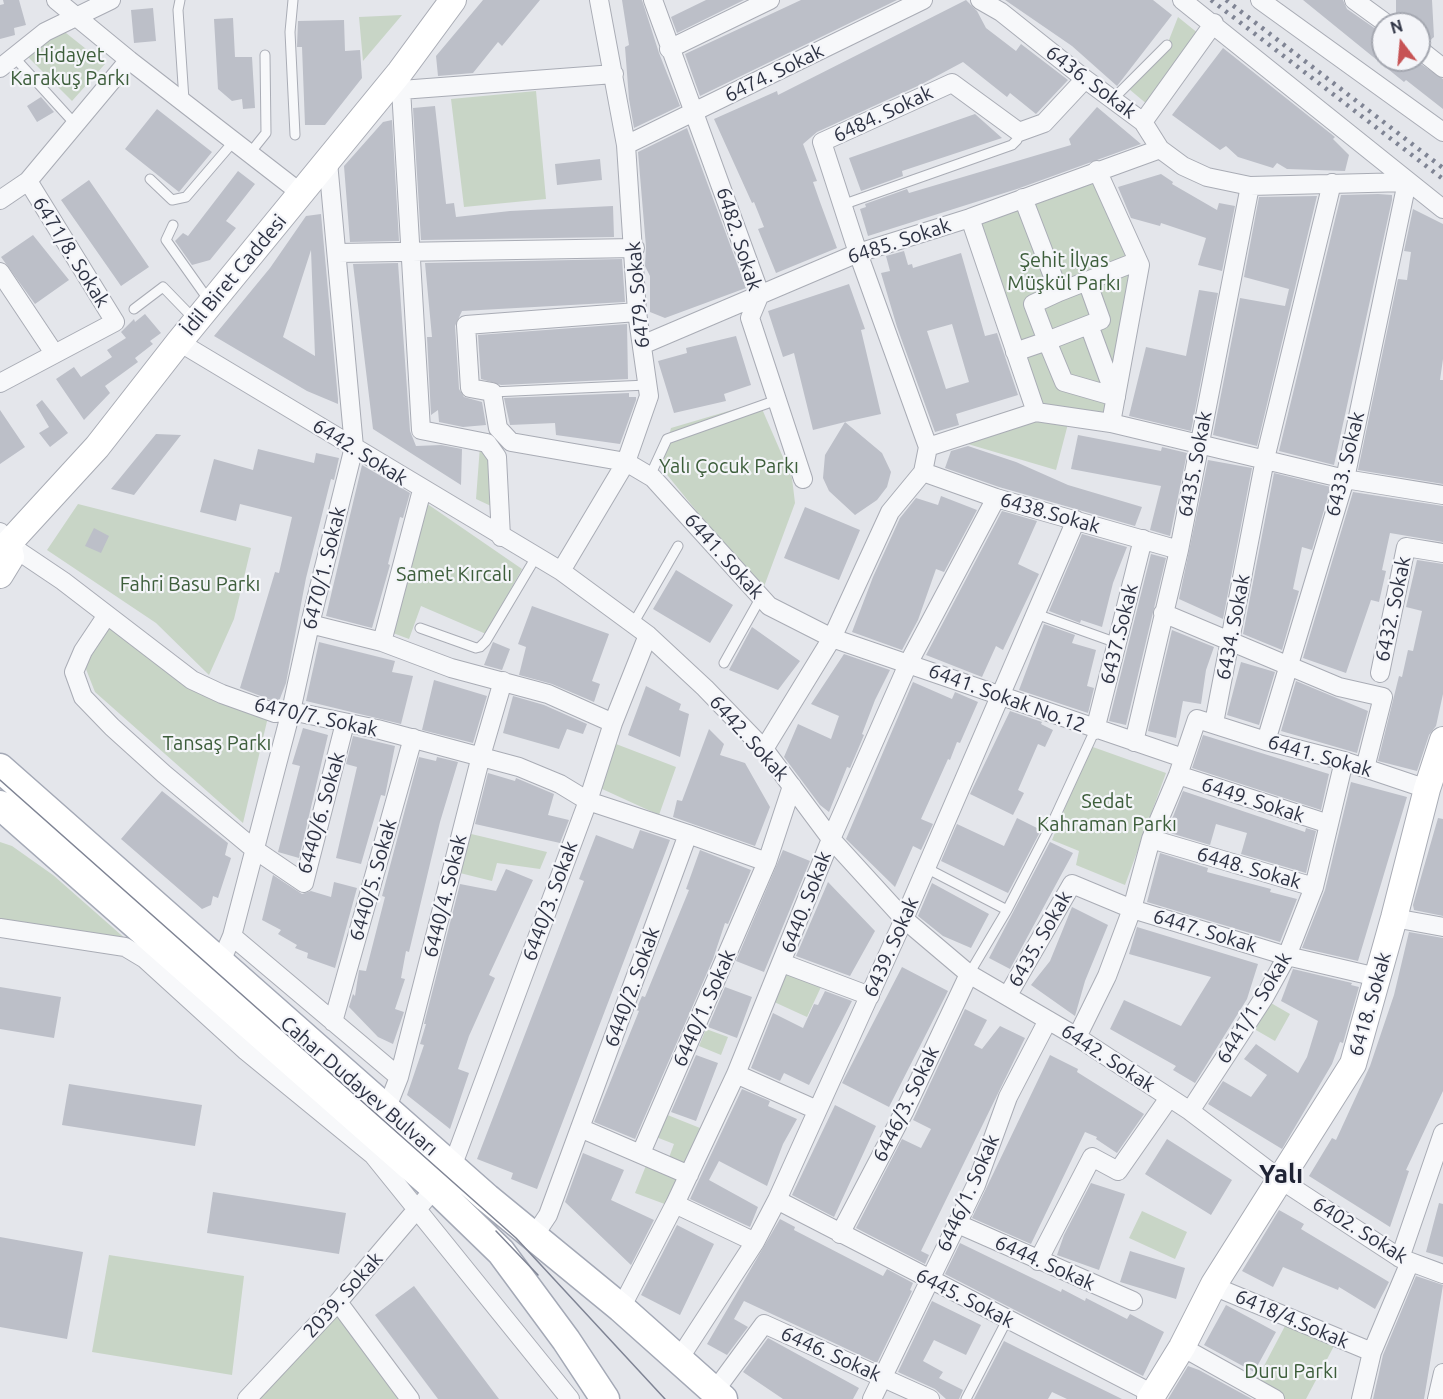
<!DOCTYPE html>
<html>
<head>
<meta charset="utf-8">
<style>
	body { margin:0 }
	#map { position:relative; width:1443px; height:1399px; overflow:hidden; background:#e4e6eb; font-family:Ubuntu,sans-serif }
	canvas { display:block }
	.north { position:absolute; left:1371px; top:12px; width:60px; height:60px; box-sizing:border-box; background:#f4f5f9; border:2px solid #a4a7b0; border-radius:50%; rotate:344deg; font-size:16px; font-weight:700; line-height:24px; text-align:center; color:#2d3243 }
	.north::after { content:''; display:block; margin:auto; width:21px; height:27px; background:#c75355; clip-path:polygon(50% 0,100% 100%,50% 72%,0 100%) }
</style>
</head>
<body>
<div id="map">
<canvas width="1443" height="1399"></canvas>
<div class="north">N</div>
</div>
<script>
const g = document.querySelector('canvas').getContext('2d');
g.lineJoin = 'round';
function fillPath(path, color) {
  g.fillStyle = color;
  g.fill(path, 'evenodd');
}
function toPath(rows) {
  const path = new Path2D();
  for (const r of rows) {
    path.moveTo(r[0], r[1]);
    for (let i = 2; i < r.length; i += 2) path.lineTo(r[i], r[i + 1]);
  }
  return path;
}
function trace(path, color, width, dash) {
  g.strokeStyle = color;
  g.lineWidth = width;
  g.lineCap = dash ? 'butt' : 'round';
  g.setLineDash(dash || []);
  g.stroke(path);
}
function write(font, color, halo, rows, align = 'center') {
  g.font = font + ' Ubuntu,sans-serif';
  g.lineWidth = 4.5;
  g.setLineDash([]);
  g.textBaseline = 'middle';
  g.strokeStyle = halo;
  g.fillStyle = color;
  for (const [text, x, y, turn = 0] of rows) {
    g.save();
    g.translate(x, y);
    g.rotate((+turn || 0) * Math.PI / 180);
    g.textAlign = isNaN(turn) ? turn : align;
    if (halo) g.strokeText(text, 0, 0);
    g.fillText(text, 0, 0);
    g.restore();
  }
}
const green = toPath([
	[402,15,363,61,359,17],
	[1178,17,1199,34,1148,105,1129,89,1167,45],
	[61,29,105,64,72,101,25,54],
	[536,91,546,199,464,207,451,99],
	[1097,170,1140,265,1111,423,1036,412,970,218],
	[759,402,792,478,795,503,762,592,660,466,671,428],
	[1037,415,1069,420,1056,470,961,442],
	[480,446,492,457,491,506,476,499],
	[426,503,522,569,486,634,421,606,409,639,393,633],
	[78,504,251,548,234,619,209,675,156,623,47,550],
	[108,627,268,717,243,823,95,692,84,664],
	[616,744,676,767,659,815,600,788],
	[1090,746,1166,773,1125,885,1076,865,1079,851,1052,840],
	[467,833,547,852,540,869,497,863,492,881,456,872],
	[0,842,12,846,53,875,128,941,0,920],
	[786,970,821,987,807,1017,772,1001],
	[1264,999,1290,1014,1275,1041,1249,1026],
	[706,1029,728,1037,721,1055,699,1046],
	[665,1114,705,1130,689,1171,667,1163,674,1144,656,1137],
	[647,1163,682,1177,670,1206,635,1193],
	[1142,1211,1187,1232,1175,1259,1129,1238],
	[109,1255,244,1276,232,1375,92,1352],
	[336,1309,406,1399,251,1399],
	[1285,1326,1334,1346,1306,1399,1279,1399,1255,1383]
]);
const building = toPath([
	[3,0,19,0,26,25,14,28,15,35,0,39,0,5,4,4],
	[483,0,540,0,502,46,498,42,473,73,438,76,436,56],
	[622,0,642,0,659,53,680,106,634,128,629,99,625,47,629,45],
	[706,0,744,0,677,33,671,17],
	[801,0,897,0,700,96,685,54],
	[966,0,977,11,986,28,1016,51,1021,44,1068,80,1036,114,1010,93,1007,97,963,62,922,84,817,132,803,144,817,181,813,182,820,202,837,248,776,273,758,229,764,227,754,202,752,203,714,119,777,91,778,95],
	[1005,0,1153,0,1172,15,1117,86,1072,46],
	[1303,0,1343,0,1347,9,1383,34,1383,60,1415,60,1443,79,1443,109,1406,80,1404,82],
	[1396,0,1432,0,1434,37,1428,42,1419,38,1419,24,1406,24,1396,17],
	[153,8,156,41,134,43,131,10],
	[233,18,235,57,252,57,255,108,243,109,242,99,232,101,218,89,214,19],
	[344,20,345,51,360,50,362,78,325,125,305,125,302,47,297,47,298,21],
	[1223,48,1335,137,1333,139,1349,155,1345,171,1287,169,1277,163,1273,168,1238,157,1226,146,1220,150,1172,115],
	[41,97,54,112,37,122,27,106],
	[435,106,446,204,454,203,456,217,510,211,613,206,614,237,421,240,413,108],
	[1097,107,1141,144,1017,189,868,236,860,209,866,207,865,204,907,189,909,193,1071,145,1069,139],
	[157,109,212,152,179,192,125,149],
	[975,114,1002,138,902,171,903,176,861,191,849,158],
	[392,120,399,241,350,242,344,166,383,122],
	[687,128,746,288,665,318,650,312,650,276,645,266,646,247,638,152],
	[600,159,602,180,557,185,555,164],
	[238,171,255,184,226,221,236,228,210,260,192,265,175,241,183,233,188,236],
	[1161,174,1173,182,1172,184,1217,210,1219,203,1235,206,1222,271,1198,265,1206,238,1161,223,1160,226,1131,218,1118,187],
	[89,180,149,267,121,286,61,200],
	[1378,194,1392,195,1392,200,1334,465,1279,451,1341,195],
	[1317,196,1257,446,1213,435,1240,298,1285,306,1289,289,1244,277,1259,197],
	[1413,209,1443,224,1443,359,1440,380,1443,380,1443,484,1358,470,1398,279,1407,280,1411,252,1404,251],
	[321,214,338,399,338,404,307,391,214,336,270,268,306,216],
	[311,250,315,356,283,337],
	[33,235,69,280,35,304,1,257],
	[904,251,908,265,912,264,913,268,961,253,985,336,997,333,1018,395,956,414,959,425,935,432,897,327,881,273,890,271,886,256],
	[952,324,969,382,946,389,927,331],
	[622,259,625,302,462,311,455,326,459,389,464,397,482,402,486,425,463,427,439,422,438,410,431,415,427,337,432,337,425,263],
	[398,263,410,431,416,446,441,445,462,449,461,485,373,429,353,264],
	[849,284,865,329,861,330,881,414,845,422,882,453,891,472,887,487,877,500,855,515,829,491,823,478,825,455,845,422,813,430,794,353,783,357,768,311],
	[1199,290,1218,293,1191,431,1129,416,1146,347,1186,356],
	[145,314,161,333,150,341,153,344,135,358,138,362,105,386,110,393,84,420,56,379,74,367,81,377,112,357,107,350,126,338,121,332,134,319,135,322],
	[627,324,628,379,501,385,481,379,478,335],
	[736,336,751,385,724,394,726,401,674,413,658,361,687,353,686,348],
	[629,393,629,397,636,397,636,400,620,444,556,435,555,423,510,425,504,398],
	[42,400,68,433,50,447,39,433,49,427,36,405],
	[0,410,25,447,0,464],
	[156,434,181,435,134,495,111,489],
	[1078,435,1161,451,1162,447,1187,453,1170,536,1150,530,1161,486,1071,469],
	[968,446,1016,462,1068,485,1142,507,1135,526,999,487,945,468,951,451],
	[258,449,314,463,316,453,339,458,334,480,331,479,306,578,286,683,279,701,276,702,240,688,275,572,279,573,292,517,240,504,236,521,200,512,214,459,253,470],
	[1208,460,1252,468,1223,619,1179,599],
	[362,465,410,493,403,518,400,517,388,564,390,565,372,628,326,616],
	[1274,473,1331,487,1312,550,1302,547,1293,589,1299,591,1282,650,1243,634],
	[1353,492,1443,506,1443,542,1390,533,1382,570,1386,571,1379,602,1371,600,1346,673,1303,658],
	[941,496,977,510,944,572,936,569,918,620,902,650,852,632,873,577,900,518,916,498,938,505],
	[805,507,860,530,839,580,784,558],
	[1002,511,1037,521,1018,564,1039,574,1003,650,996,646,982,677,926,655],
	[94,528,109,536,101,553,85,546],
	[1082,534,1127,547,1113,583,1102,627,1081,620,1080,623,1049,611],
	[1151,554,1166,558,1126,725,1109,721],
	[1417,560,1443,564,1443,694,1436,726,1429,735,1417,771,1378,761,1399,676,1402,677,1408,650,1413,651,1422,611,1406,607],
	[676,570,733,605,710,643,653,609],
	[532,606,609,634,592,681,600,684,594,702,552,684,519,675,526,647,518,644],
	[1044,624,1075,635,1072,643,1096,650,1087,686,1094,688,1088,713,1019,690],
	[752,627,800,661,778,690,729,670],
	[1172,630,1214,647,1206,670,1201,704,1183,701,1176,738,1148,731],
	[319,642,395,661,392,672,413,676,401,724,306,701],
	[493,642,510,649,502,670,484,665],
	[844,654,890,670,875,700,862,734,864,735,850,768,847,767,829,812,820,805,784,757,798,724,831,739,839,716,811,704],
	[1241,662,1275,672,1259,725,1227,715],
	[434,680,487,696,473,743,422,730],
	[1296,681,1368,711,1357,753,1281,731],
	[913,682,952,699,955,692,978,702,960,743,957,742,950,760,948,759,921,819,933,824,921,850,913,846,895,887,846,839],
	[646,686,681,704,679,710,689,714,680,757,628,735],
	[513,696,544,705,587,724,583,734,567,729,559,749,503,733],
	[1010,711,1042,722,1041,724,1053,730,1045,747,1038,744,1018,790,1024,793,1013,815,970,794],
	[303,728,328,735,299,858,278,852,300,766,292,764],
	[709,729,724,744,720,755,745,763,770,807,755,846,673,817,677,800,682,801],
	[1203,735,1329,774,1321,810,1192,768],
	[353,736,395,746,385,796,381,795,361,864,336,858,357,767,346,764],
	[419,757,436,761,437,757,458,762,440,822,409,952,406,951,401,978,405,979,395,1009,404,1012,393,1044,378,1037,349,1007,353,994,355,996,359,970,366,971,385,897,382,896],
	[488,773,515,781,516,778,554,794,548,815,569,820,560,843,475,824],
	[1351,782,1407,797,1358,961,1302,948,1325,890],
	[162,791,228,843,225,855,231,858,218,898,213,896,211,905,202,909,121,839],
	[1183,791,1305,832,1306,828,1316,831,1306,873,1241,854,1247,833,1216,824,1210,845,1167,832],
	[1017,818,1041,830,1008,893,941,861,957,824,1004,846],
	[1438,818,1443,819,1443,916,1414,910,1413,905],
	[640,830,670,840,537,1189,511,1179,513,1173,477,1159,584,881,579,879,596,835,633,849],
	[1050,842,1073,853,1010,969,989,958],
	[700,850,751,870,728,924,725,923,713,959,635,1139,594,1122,639,1011,636,1010,642,996,645,997,689,890,686,889],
	[783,850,810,861,764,972,736,961],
	[1160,853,1208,868,1207,872,1271,889,1270,892,1297,899,1280,942,1147,902],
	[506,869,533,880,489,975,495,978,469,1036,458,1069,469,1073,450,1129,407,1095,424,1045,420,1044,426,1024,424,1024,460,884,496,891],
	[273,875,302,894,311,891,331,897,334,882,357,888,335,968,307,958,308,953,295,948,297,945,278,934,281,930,262,920],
	[828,882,875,931,850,976,796,956],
	[932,883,989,914,971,948,943,936,918,916],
	[1072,907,1108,925,1085,981,1075,1016,1031,985,1050,961],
	[1137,927,1258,964,1247,999,1195,1083,1173,1070,1176,1066,1110,1029,1124,1000,1181,1026,1211,977,1129,954],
	[1409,932,1443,938,1443,1091,1406,1170,1409,1171,1390,1227,1309,1176,1332,1138,1336,1140,1370,1066,1394,995],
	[902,967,948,991,889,1107,842,1083],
	[1293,969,1352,983,1351,985,1359,987,1343,1043,1340,1042,1332,1064,1282,1149,1208,1104,1223,1081,1251,1097,1267,1075,1244,1059,1256,1044,1298,1073,1307,1057,1318,1021,1281,1001],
	[0,987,61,997,54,1038,0,1029],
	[725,987,752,997,737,1038,708,1027],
	[825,991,852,1001,809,1085,784,1073,780,1081,751,1068,773,1013,803,1028,814,1004,818,1005],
	[965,1009,987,1020,974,1045,982,1049,1000,1026,1025,1038,921,1251,929,1255,925,1264,856,1228,902,1139,921,1148,931,1129,913,1120],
	[696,1055,718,1063,696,1121,671,1112],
	[1050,1055,1078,1069,1077,1072,1144,1114,1117,1153,1096,1139,1097,1137,1085,1132,1031,1244,972,1218],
	[69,1084,202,1105,195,1146,62,1125],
	[742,1089,770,1101,768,1106,797,1119,783,1144,767,1186,719,1161,709,1180,758,1207,750,1227,690,1199],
	[835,1105,876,1126,834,1217,792,1195],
	[1167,1139,1232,1180,1211,1215,1145,1174],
	[583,1153,624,1170,611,1200,654,1220,631,1265,565,1202],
	[1091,1183,1125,1194,1099,1270,1057,1255,1064,1235],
	[213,1192,346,1213,339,1254,207,1233],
	[1439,1203,1443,1204,1443,1257,1426,1252],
	[1279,1210,1304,1224,1301,1229,1389,1282,1375,1309,1339,1287,1338,1290,1283,1267,1273,1287,1242,1271],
	[780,1219,795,1227,794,1230,883,1276,887,1269,913,1283,910,1290,912,1291,877,1363,744,1301,734,1319,748,1327,727,1355,707,1344],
	[677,1225,714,1244,680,1315,641,1295],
	[0,1237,83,1252,67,1339,0,1327],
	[960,1243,1061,1292,1062,1289,1085,1301,1086,1298,1127,1319,1130,1314,1164,1332,1143,1376,945,1274],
	[1130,1251,1185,1268,1176,1299,1120,1282],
	[1416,1276,1443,1285,1424,1399,1373,1399,1383,1355],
	[414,1286,499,1399,438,1399,375,1315],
	[932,1301,981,1325,966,1355,934,1340,923,1361,943,1372,939,1378,963,1390,959,1399,946,1399,935,1389,898,1372],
	[1226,1305,1276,1332,1254,1372,1204,1345],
	[768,1338,859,1388,853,1399,783,1399,743,1372],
	[1004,1341,1022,1350,1122,1399,1067,1399,1052,1392,1048,1399,974,1399],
	[1188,1366,1199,1370,1252,1399,1168,1399]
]);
const lane = toPath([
	[180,0,178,10,184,100],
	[293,0,290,32,295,135],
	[14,57,75,124],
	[1113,99,1167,45],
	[250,153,266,133,265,55],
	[150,179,172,200,186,197,234,141],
	[842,205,1012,145,1017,140,1019,132],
	[173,225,166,240,210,302],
	[134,309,163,287,195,320],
	[492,392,647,385],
	[650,476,667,439,777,400],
	[1036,614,1117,643],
	[633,624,678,546],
	[420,628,476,648,480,647,486,641,536,557],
	[724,663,761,597],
	[926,868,1007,910],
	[969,974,1007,910,1055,817,1095,730],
	[966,1399,1007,1320]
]);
const street = toPath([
	[56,0,129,60,302,194],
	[653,0,760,294,750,318,803,479],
	[980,0,1001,12,1085,79,1143,122,1160,149,1183,166,1207,177,1250,186,1407,182],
	[1182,0,1443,209],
	[1260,0,1443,132],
	[1354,0,1387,24],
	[669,49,770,0],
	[1419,49,1443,68],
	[0,68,45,32,111,0],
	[400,72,421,430,487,443,497,457,501,537],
	[401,90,614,74],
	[1143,122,1214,23],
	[626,145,923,0],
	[1097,170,1140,265,1111,423],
	[1023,198,1059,292],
	[0,200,28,181,129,60],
	[338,253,635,248],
	[0,272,54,353],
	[1087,281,1101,320,1047,341,1033,304,1059,292,1087,281,1138,261],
	[637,312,466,325,470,388,492,392,498,428,511,442,626,462,653,478,769,606,832,638,1183,758],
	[1089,325,1115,396],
	[179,342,561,571,648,635,705,688,764,749,831,839,904,919,969,974,1077,1037,1190,1111,1281,1180,1400,1258,1443,1274],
	[642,345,858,253,970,218,1160,149],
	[1015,352,1047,341,1064,382,1116,397],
	[0,383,115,322,28,181],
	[1036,412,1111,423,1345,479,1443,495],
	[928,447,1036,412,970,218],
	[923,472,996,498,1179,550],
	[0,532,8,544,63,581,192,680,222,694,275,713,291,711,377,729,519,767,560,784,588,801,688,834,548,1215,534,1236],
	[561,571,626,462,649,396,637,312,626,145,599,0],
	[1163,613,1339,687,1383,697,1365,768],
	[107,615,83,651,74,672,83,697,112,727,164,774,254,849,304,883,345,723],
	[310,624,382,642,451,668,548,694,613,723],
	[382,642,422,490],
	[1380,673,1406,547,1443,553],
	[1214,723,1265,459,1332,183],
	[1095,730,1143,539],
	[1266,741,1345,479,1407,182],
	[1134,742,1179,550,1250,186],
	[764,749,832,638,890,512,923,472,928,447,858,253,822,142,952,83,1019,132,1044,123,1085,79],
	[1178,775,1329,824],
	[688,834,767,862,792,786],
	[1151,839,1314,887],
	[1394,918,1443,927],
	[0,928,125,947,145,959,246,1051,373,1155,570,1399],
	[232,936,399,1077],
	[782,963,870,996],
	[220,964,232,936,291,711,310,624,354,447,328,162],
	[1008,995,1072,884,1132,909,1287,956,1377,977],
	[333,1022,413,738],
	[1077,1037,1107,976,1132,909,1151,839,1178,775,1197,719,1266,741,1344,761,1427,789],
	[736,1074,817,1110],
	[386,1110,399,1077,481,756,503,681],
	[1190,1111,1265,996,1287,956,1314,887,1344,761],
	[580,1128,689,1175],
	[641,1153,767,862],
	[452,1167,588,801,613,723,648,635],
	[777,1200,1153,1394],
	[675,1204,755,1242],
	[958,1224,1133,1301],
	[840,1234,905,1110,969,974],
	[1400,1258,1443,1133],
	[1038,1261,1092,1157,1118,1171,1169,1098],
	[1213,1286,1372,1352],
	[338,1302,410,1399],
	[621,1308,675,1204,736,1074,831,839,909,662,996,498],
	[1182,1347,1275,1399],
	[679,1359,755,1242,777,1200,904,919,1076,520],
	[714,1392,764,1324,930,1399],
	[247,1399,338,1302,435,1188],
	[872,1399,976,1185,1008,1097,1048,1020],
	[1361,1399,1372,1352,1410,1262],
	[1437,1399,1443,1373]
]);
const secondary = toPath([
	[8,544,97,447,179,342,400,72,453,0],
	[0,575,11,557,8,544],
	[1150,1399,1182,1347,1214,1284,1353,1064,1394,918,1427,789,1443,740]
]);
const primary = toPath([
	[0,768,487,1198,621,1308,723,1399],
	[0,805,435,1188,501,1252,566,1340,605,1399]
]);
const tram = toPath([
	[0,780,516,1238,665,1399],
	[496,1231,538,1275]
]);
const rail = toPath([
	[1211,0,1443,179],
	[1226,0,1443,168]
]);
const parkNames = [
	["Hidayet",70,55],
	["Karakuş Parkı",70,78],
	["Şehit İlyas",1064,260],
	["Müşkül Parkı",1064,283],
	["Yalı Çocuk Parkı",729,466],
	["Samet Kırcalı",454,574],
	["Fahri Basu Parkı",190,584],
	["Tansaş Parkı",217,743],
	["Sedat",1107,801],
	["Kahraman Parkı",1107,824],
	["Duru Parkı",1291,1371]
];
const streetNames = [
	["6474. Sokak",774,73,-26],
	["6436. Sokak",1091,82,37],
	["6484. Sokak",883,114,-25],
	["6482. Sokak",739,239,72],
	["6485. Sokak",899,241,-18],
	["6471/8. Sokak",71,252,58],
	["İdil Biret Caddesi",234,275,-50],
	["6479. Sokak",638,295,-95],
	["6442. Sokak",360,452,32],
	["6435. Sokak",1195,464,-79],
	["6433. Sokak",1345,464,-76],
	["6438.Sokak",1050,513,16],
	["6441. Sokak",724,556,48],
	["6470/1. Sokak",324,568,-76],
	["6432. Sokak",1393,609,-78],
	["6434. Sokak",1233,627,-79],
	["6437.Sokak",1119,634,-76],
	["6441. Sokak No.12",1007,698,20],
	["6470/7. Sokak",316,717,12],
	["6442. Sokak",749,738,48],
	["6441. Sokak",1320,756,16],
	["6449. Sokak",1253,800,18],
	["6440/6. Sokak",321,813,-74],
	["6448. Sokak",1249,868,16],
	["6440/5. Sokak",373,880,-74],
	["6440/4. Sokak",445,896,-76],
	["6440/3. Sokak",550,901,-70],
	["6440. Sokak",806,902,-69],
	["6447. Sokak",1205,931,17],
	["6435. Sokak",1040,939,-60],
	["6439. Sokak",891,947,-66],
	["6440/2. Sokak",632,987,-70],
	["6418. Sokak",1370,1004,-74],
	["6440/1. Sokak",704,1008,-66],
	["6441/1. Sokak",1254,1008,-59],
	["6442. Sokak",1108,1058,33],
	["Cahar Dudayev Bulvarı",359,1086,41],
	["6446/3. Sokak",906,1104,-64],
	["6446/1. Sokak",968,1193,-66],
	["6402. Sokak",1360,1230,32],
	["6444. Sokak",1045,1263,24],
	["2039. Sokak",343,1295,-48],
	["6445. Sokak",965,1298,27],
	["6418/4.Sokak",1292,1319,23],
	["6446. Sokak",831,1354,24]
];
const districtNames = [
	["Yalı",1281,1174]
];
fillPath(green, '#c8d5c6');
fillPath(building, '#bcbfc8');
trace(lane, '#a9acb5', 11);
trace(street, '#a9acb5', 20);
trace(secondary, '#a9acb5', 28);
trace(primary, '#a4a9b6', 31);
trace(lane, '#f7f8fa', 9);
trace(street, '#f7f8fa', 18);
trace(secondary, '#fff', 26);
trace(primary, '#fff', 28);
trace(tram, '#7f8494', 1.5);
trace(rail, '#7f8494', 4.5, [3, 6]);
write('20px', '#3d5e3b', '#f4f5f9', parkNames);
write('20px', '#2d3243', '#f4f5f9', streetNames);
write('bold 26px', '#1f2334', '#f4f5f9', districtNames);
</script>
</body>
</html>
